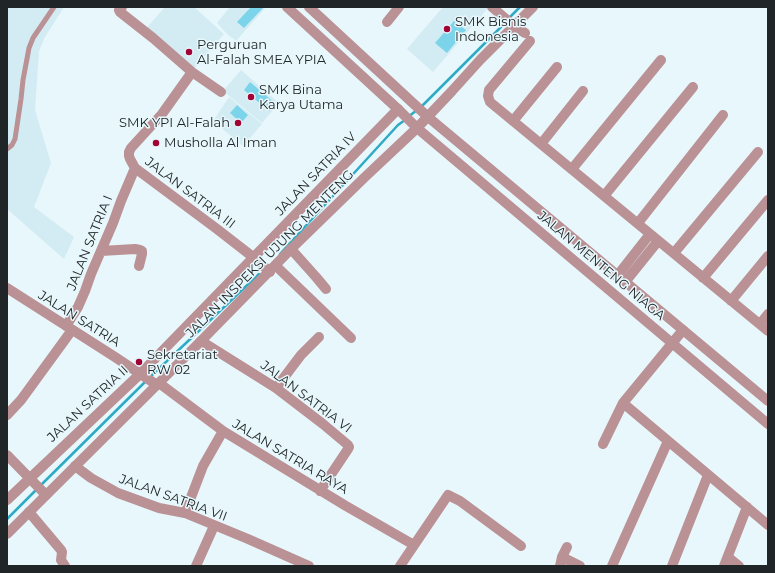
<!DOCTYPE html>
<html>
<head>
<meta charset="utf-8">
<style>
	body { margin:0 }
	#map { position:relative; width:775px; height:573px; overflow:hidden; background:#e7f7fb; font-family:Montserrat,sans-serif }
	canvas { display:block }
	.frame { position:absolute; inset:0; border:8px solid #202628; pointer-events:none }
</style>
</head>
<body>
<div id="map">
<canvas width="775" height="573"></canvas>
<div class="frame"></div>
</div>
<script>
const g = document.querySelector('canvas').getContext('2d');
g.lineJoin = 'round';
function fillPath(path, color) {
  g.fillStyle = color;
  g.fill(path, 'evenodd');
}
function toPath(rows) {
  const path = new Path2D();
  for (const r of rows) {
    path.moveTo(r[0], r[1]);
    for (let i = 2; i < r.length; i += 2) path.lineTo(r[i], r[i + 1]);
  }
  return path;
}
function trace(path, color, width, dash) {
  g.strokeStyle = color;
  g.lineWidth = width;
  g.lineCap = dash ? 'butt' : 'round';
  g.setLineDash(dash || []);
  g.stroke(path);
}
function write(font, color, halo, rows, align = 'center') {
  g.font = font + ' Montserrat,sans-serif';
  g.lineWidth = 3;
  g.setLineDash([]);
  g.textBaseline = 'middle';
  g.strokeStyle = halo;
  g.fillStyle = color;
  for (const [text, x, y, turn = 0] of rows) {
    g.save();
    g.translate(x, y);
    g.rotate((+turn || 0) * Math.PI / 180);
    g.textAlign = isNaN(turn) ? turn : align;
    if (halo) g.strokeText(text, 0, 0);
    g.fillText(text, 0, 0);
    g.restore();
  }
}
const built = toPath([
	[7,7,64,7,45,37,39,51,35,110,51,163,34,207,74,237,64,259,7,209],
	[163,7,194,7,224,34,193,70,143,32,164,8],
	[230,7,266,7,236,41,227,34,217,23],
	[443,7,486,7,488,8,433,72,407,49],
	[241,70,279,103,262,123,223,91],
	[229,97,262,124,243,146,213,121]
]);
const green = toPath([
	[251,7,264,7,244,28,237,22],
	[454,21,466,30,447,53,435,43],
	[250,82,276,104,269,111,244,90],
	[237,105,248,115,241,123,230,113]
]);
const stream = toPath([
	[508,19,520,7],
	[421,107,505,23],
	[408,117,417,110],
	[280,254,398,125,405,120],
	[149,378,259,274],
	[40,486,146,381],
	[7,519,36,490]
]);
const service = toPath([
	[7,149,12,145,15,139,21,99,23,80,29,48,33,38,54,7]
]);
const minor = toPath([
	[122,7,119,10,120,12,153,38,192,72,221,92],
	[492,7,514,26,525,33],
	[387,22,399,7],
	[530,41,489,90,488,96,490,102,768,331],
	[192,72,162,114,131,148,129,152,129,156,130,159,135,168,217,229,253,257,270,272],
	[513,121,557,67],
	[541,144,583,91],
	[572,169,661,60],
	[604,196,693,87],
	[638,223,723,115],
	[291,249,316,277,326,289],
	[101,251,135,249,140,250,142,251,142,254,139,266],
	[674,253,758,152],
	[276,266,351,338],
	[617,276,650,234],
	[703,278,768,200],
	[625,282,658,241],
	[7,288,115,357,157,385],
	[731,301,768,256],
	[760,324,768,314],
	[66,326,78,307,85,291,91,274,113,223,121,201,135,168],
	[201,341,276,388,323,424,348,445,349,447,348,449,320,491],
	[159,383,223,431,346,506,414,545],
	[276,388,301,355,319,337],
	[623,403,768,525],
	[7,415,21,400,72,330],
	[603,444,623,403,683,330],
	[7,455,46,495],
	[75,466,91,478,118,493,159,508,185,513,248,539,309,566],
	[7,500,140,374,398,109],
	[29,512,61,550,62,552,61,560,65,566],
	[185,513,203,466,223,431],
	[562,557,580,566],
	[728,557,739,566],
	[196,566,214,526],
	[400,566,448,495,460,501,521,546],
	[560,566,562,557,567,547],
	[612,566,668,441],
	[672,566,708,475],
	[724,566,747,507]
]);
const tertiary = toPath([
	[287,7,400,111,417,128,768,424],
	[309,7,428,117,768,401],
	[7,534,201,341,291,249,365,177,417,128,452,91,480,60,533,7]
]);
const markers = [
	[447,29,4,"#a10134"],
	[189,52,4,"#a10134"],
	[251,97,4,"#a10134"],
	[238,123,4,"#a10134"],
	[156,143,4,"#a10134"],
	[139,362,4,"#a10134"]
];
const poiNames = [
	["SMK Bisnis",455,22],
	["Indonesia",455,37],
	["Perguruan",197,45],
	["Al-Falah SMEA YPIA",197,60],
	["SMK Bina",259,90],
	["Karya Utama",259,105],
	["SMK YPI Al-Falah",230,123,"right"],
	["Musholla Al Iman",164,143],
	["Sekretariat",147,355],
	["RW 02",147,370]
];
const streetNames = [
	["JALAN SATRIA IV",316,174,-46],
	["JALAN SATRIA III",190,193,37],
	["JALAN SATRIA I",90,243,-68],
	["JALAN INSPEKSI UJUNG MENTENG",270,254,-45],
	["JALAN MENTENG NIAGA",601,266,40],
	["JALAN SATRIA",79,319,32],
	["JALAN SATRIA VI",306,397,37],
	["JALAN SATRIA II",88,404,-43],
	["JALAN SATRIA RAYA",290,457,31],
	["JALAN SATRIA VII",173,498,20]
];
fillPath(built, '#d3ecf3');
fillPath(green, '#7bd4ea');
trace(stream, '#2eaac5', 2.5);
trace(service, '#ba9194', 5);
trace(minor, '#ba9194', 10);
trace(tertiary, '#ba9194', 10);
for (const [x, y, r, color] of markers) {
  const dot = new Path2D();
  dot.arc(x, y, r, 0, 2 * Math.PI);
  g.fillStyle = color;
  g.fill(dot);
  trace(dot, '#e7f7fb', 1.5);
}
write('13px', '#202628', '#e7f7fb', poiNames, 'left');
write('13px', '#202628', '#e7f7fb', streetNames);
</script>
</body>
</html>
